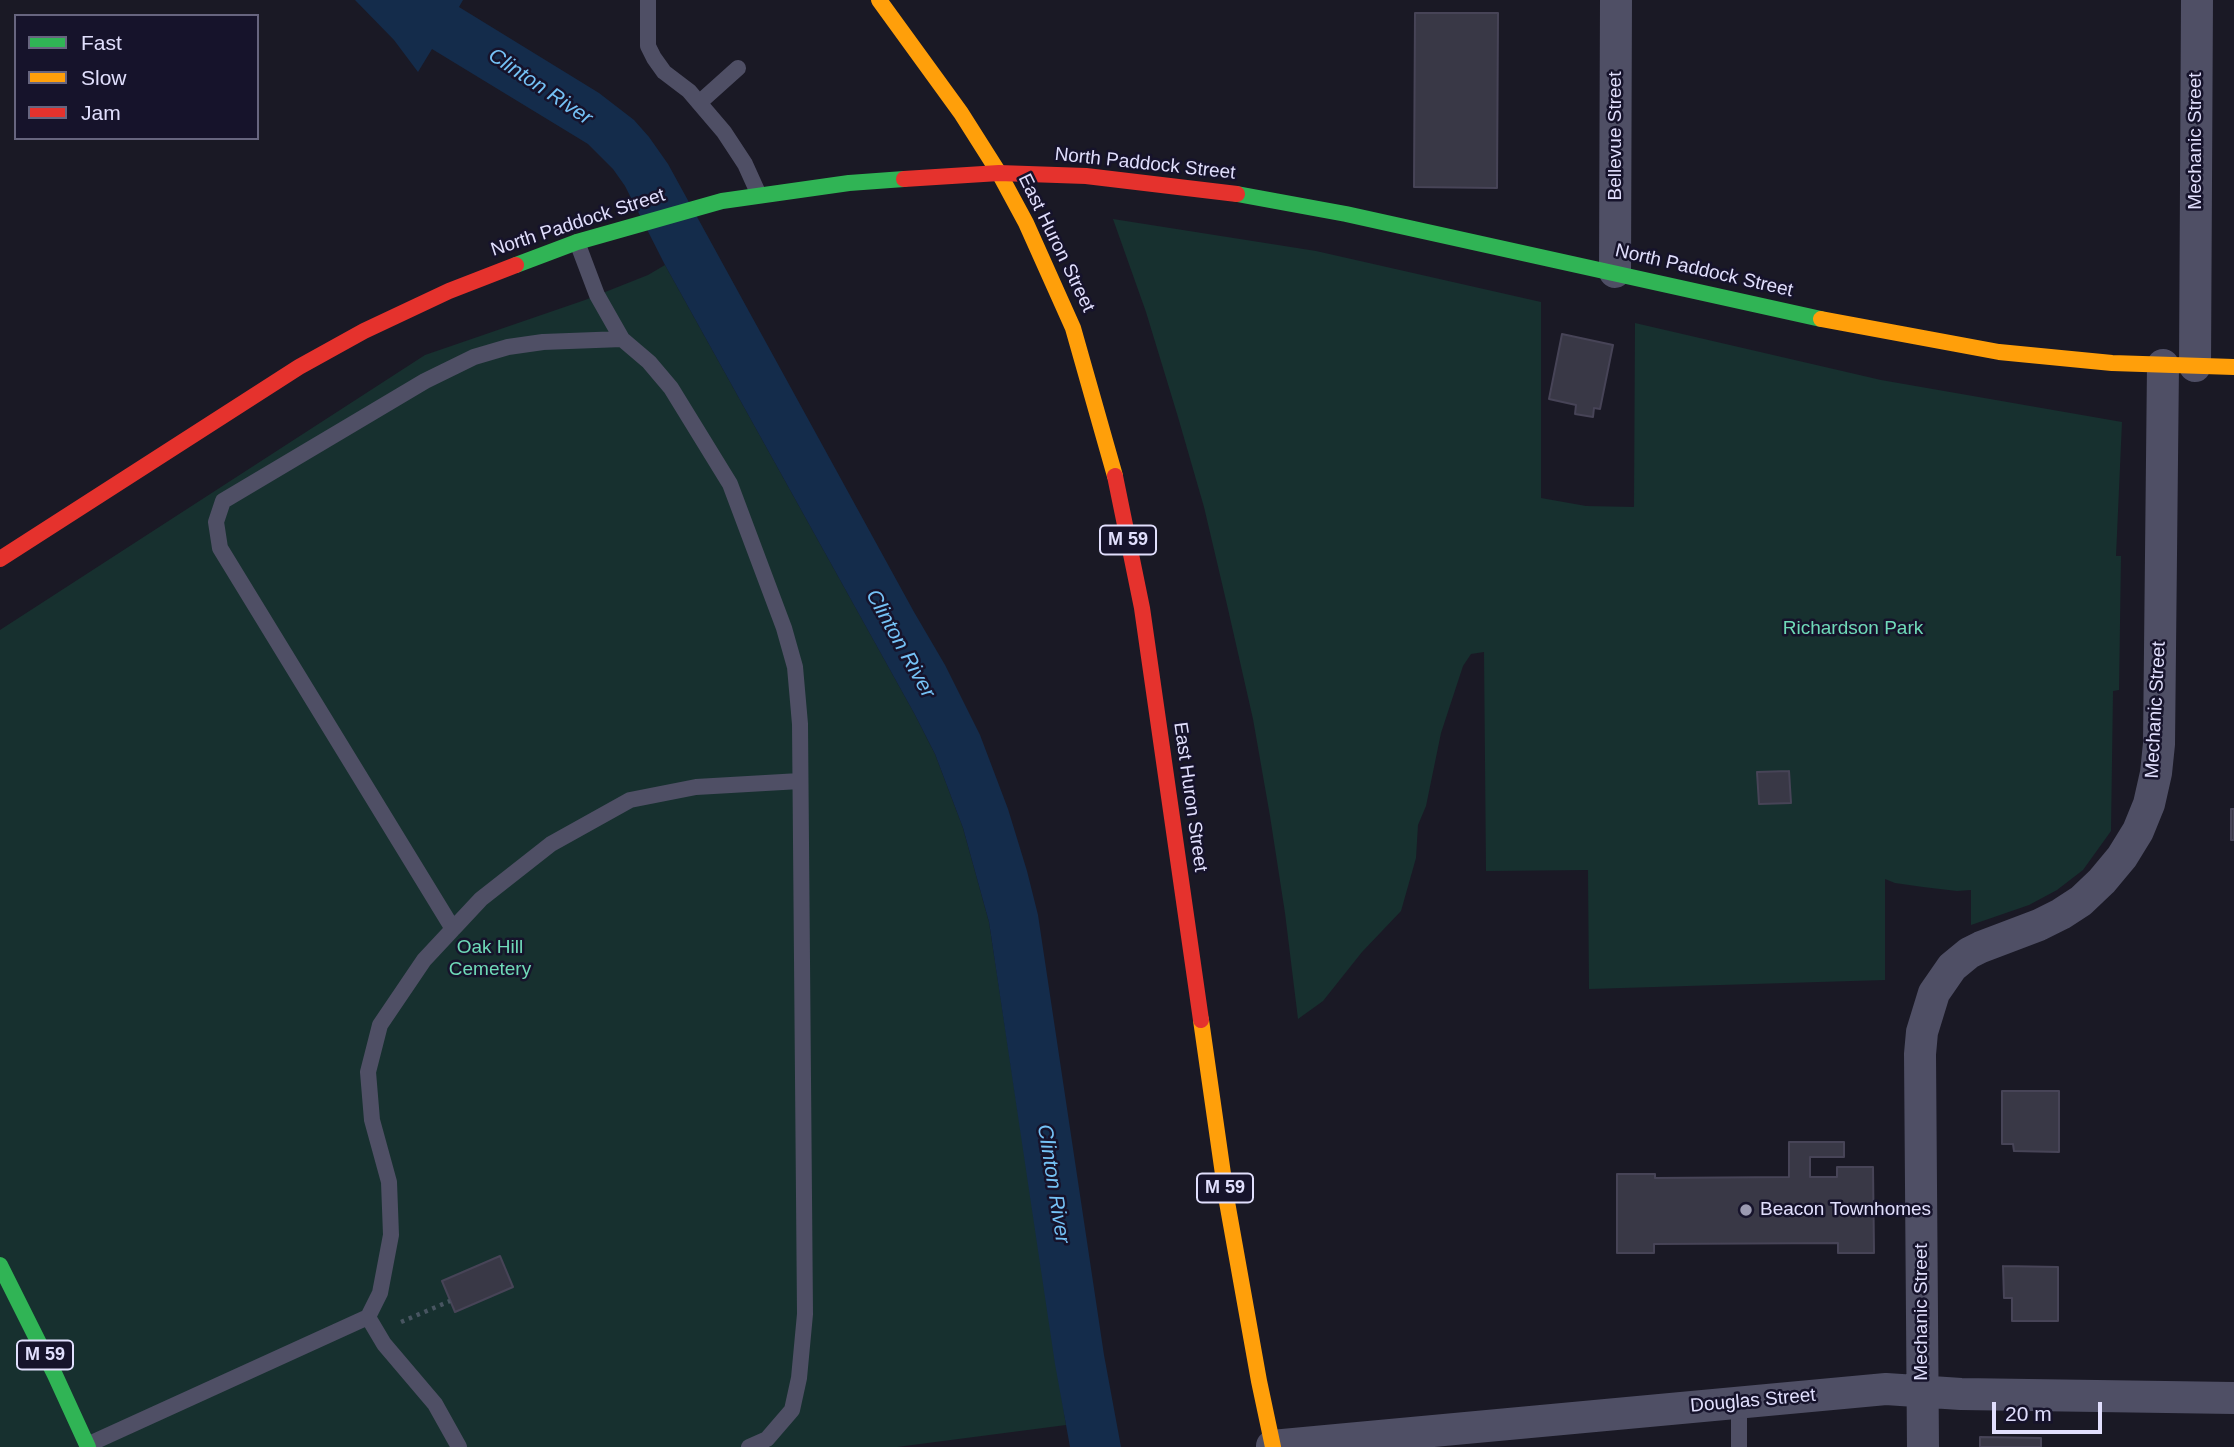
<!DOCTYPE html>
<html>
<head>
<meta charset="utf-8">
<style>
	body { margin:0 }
	#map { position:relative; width:2234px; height:1447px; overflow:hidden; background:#1a1925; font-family:Helvetica,sans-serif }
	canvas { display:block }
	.legend { position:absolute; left:14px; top:14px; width:245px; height:126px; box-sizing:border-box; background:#16132b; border:2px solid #67657f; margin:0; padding:9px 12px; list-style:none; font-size:21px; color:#e1dffd }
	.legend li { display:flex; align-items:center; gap:14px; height:35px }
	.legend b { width:35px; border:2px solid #67657f }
	.scale { position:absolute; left:1992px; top:1402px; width:110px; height:32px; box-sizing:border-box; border:4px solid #e1dffd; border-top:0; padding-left:9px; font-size:21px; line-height:24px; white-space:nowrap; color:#e1dffd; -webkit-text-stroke:5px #16132b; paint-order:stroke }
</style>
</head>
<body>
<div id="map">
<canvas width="2234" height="1447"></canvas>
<ul class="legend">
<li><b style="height:9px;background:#30b455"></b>Fast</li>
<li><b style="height:9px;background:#ff9f0a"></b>Slow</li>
<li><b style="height:9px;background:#e5322d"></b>Jam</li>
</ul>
<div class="scale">20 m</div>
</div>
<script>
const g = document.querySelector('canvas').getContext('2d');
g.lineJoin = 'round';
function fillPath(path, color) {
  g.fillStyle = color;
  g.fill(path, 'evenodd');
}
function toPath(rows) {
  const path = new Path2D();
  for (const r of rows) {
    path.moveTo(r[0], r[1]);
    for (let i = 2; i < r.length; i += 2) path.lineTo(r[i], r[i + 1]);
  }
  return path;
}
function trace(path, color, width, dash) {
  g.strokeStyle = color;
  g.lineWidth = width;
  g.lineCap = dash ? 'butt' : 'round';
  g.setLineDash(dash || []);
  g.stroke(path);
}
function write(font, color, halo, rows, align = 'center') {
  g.font = font + ' Helvetica,sans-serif';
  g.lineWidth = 5;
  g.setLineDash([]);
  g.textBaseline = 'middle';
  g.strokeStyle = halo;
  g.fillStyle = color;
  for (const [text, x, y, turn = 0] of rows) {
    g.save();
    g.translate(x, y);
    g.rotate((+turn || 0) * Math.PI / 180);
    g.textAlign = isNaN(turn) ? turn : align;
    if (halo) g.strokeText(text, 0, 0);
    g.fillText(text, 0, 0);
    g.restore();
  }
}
const green = toPath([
	[1113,219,1316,251,1541,302,1541,498,1586,506,1634,507,1635,323,1881,380,2122,422,2116,556,2121,556,2119,690,2113,691,2111,831,2083,870,2057,890,2029,905,1971,925,1971,890,1957,891,1923,887,1895,883,1885,879,1885,980,1589,989,1588,870,1486,871,1484,652,1471,654,1463,666,1441,733,1426,806,1418,825,1416,858,1401,911,1362,952,1323,1001,1298,1019,1285,913,1270,816,1253,719,1228,609,1204,507,1178,417,1146,312],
	[665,265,914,713,935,754,963,828,989,922,1066,1425,897,1447,0,1447,0,630,425,355,585,300,648,275]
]);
const water = toPath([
	[355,0,463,0,459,7,599,93,634,120,649,137,668,164,914,612,945,665,980,735,1008,809,1027,871,1038,915,1104,1355,1121,1447,1070,1447,1055,1364,989,922,963,828,935,754,914,713,665,265,625,186,613,169,588,144,432,49,418,72,394,40]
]);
const building = toPath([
	[1415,13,1498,13,1497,188,1414,187,1415,13],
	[1562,334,1613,345,1600,409,1594,408,1593,417,1575,414,1576,405,1549,399,1562,334],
	[1789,771,1791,803,1759,804,1757,772,1789,771],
	[2231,809,2234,809,2234,840,2231,840,2231,809],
	[2002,1091,2059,1091,2059,1152,2014,1151,2013,1144,2002,1144,2002,1091],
	[1789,1142,1844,1142,1844,1157,1810,1157,1810,1177,1837,1177,1837,1167,1873,1167,1874,1253,1838,1253,1838,1243,1654,1244,1654,1253,1617,1253,1617,1174,1655,1174,1655,1178,1789,1177,1789,1142],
	[500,1256,513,1287,455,1312,442,1281,500,1256],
	[2003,1266,2058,1267,2058,1321,2012,1321,2012,1298,2004,1298,2003,1266],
	[1980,1437,2041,1438,2041,1447,1980,1447,1980,1437]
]);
const path = toPath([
	[401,1322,450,1301]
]);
const lane = toPath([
	[648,0,648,46,654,58,664,72,689,91,724,132,745,164,759,195],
	[699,103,738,68],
	[577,242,597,295,622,339,649,362,671,388,730,484,784,628,795,667,800,724,805,1314,799,1378,792,1410,767,1439,749,1447],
	[453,929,220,548,216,522,223,501,425,381,474,357,508,347,543,342,622,339],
	[368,1317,384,1344,435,1404,459,1447],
	[87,1445,368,1317,380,1293,391,1235,389,1182,372,1120,368,1072,380,1025,424,960,481,899,551,844,630,800,696,787,800,781],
	[1739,1447,1739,1403]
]);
const street = toPath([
	[1615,272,1616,0],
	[2195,366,2197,0],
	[1272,1446,1886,1389,1961,1394,2234,1398],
	[1923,1447,1920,1054,1922,1032,1934,993,1952,967,1969,953,1981,947,2039,925,2061,914,2081,901,2102,881,2122,857,2138,831,2149,804,2156,773,2159,744,2163,365]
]);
const fast = toPath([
	[1237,194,1346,214,1821,319],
	[516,265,577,242,722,201,849,183,904,179],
	[0,1265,55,1375,88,1447]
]);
const slow = toPath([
	[879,0,961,113,999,173,1026,223,1073,328,1115,476],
	[1821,319,1999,352,2112,363,2234,367],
	[1201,1020,1227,1202,1259,1381,1273,1447]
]);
const jam = toPath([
	[904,179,999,173,1086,176,1237,194],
	[1115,476,1142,608,1201,1020],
	[0,559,299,367,364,331,449,291,516,265]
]);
const markers = [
	[1746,1210,7,"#9b9ab1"]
];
const shields = [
	[1128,540,56],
	[1225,1188,56],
	[45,1355,56]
];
const shieldNames = [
	["M 59",1128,540],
	["M 59",1225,1188],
	["M 59",45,1355]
];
const streetNames = [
	["Bellevue Street",1616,136,-90],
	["Mechanic Street",2196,141,-90],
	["North Paddock Street",1145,164,6],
	["North Paddock Street",578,223,-18],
	["East Huron Street",1056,243,64],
	["North Paddock Street",1704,271,13],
	["Mechanic Street",2156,710,-87],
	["East Huron Street",1190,797,82],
	["Mechanic Street",1922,1312,-90],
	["Douglas Street",1753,1401,-5]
];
const parkNames = [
	["Richardson Park",1853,629],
	["Oak Hill",490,948],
	["Cemetery",490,970]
];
const poiNames = [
	["Beacon Townhomes",1760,1210]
];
const waterNames = [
	["Clinton River",540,87,34],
	["Clinton River",900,644,61],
	["Clinton River",1053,1184,81]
];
fillPath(green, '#17302f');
fillPath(water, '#142c4b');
fillPath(building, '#393846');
trace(building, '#474457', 2);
trace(path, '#485561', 4.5, [3.5, 5]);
trace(lane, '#4f4f65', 16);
trace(street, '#4f4f65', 32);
trace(fast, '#30b455', 16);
trace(slow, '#ff9f0a', 16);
trace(jam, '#e5322d', 16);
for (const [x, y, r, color] of markers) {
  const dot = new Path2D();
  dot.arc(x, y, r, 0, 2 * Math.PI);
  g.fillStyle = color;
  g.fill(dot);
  trace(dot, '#16132b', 2.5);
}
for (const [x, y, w] of shields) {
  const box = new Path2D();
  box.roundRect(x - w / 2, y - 14.5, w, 29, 5);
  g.fillStyle = '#16132b';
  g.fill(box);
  trace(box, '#e1dffd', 2);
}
write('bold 18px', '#e1dffd', null, shieldNames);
write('19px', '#e1dffd', '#16132b', streetNames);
write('19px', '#6fdab8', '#16132b', parkNames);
write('19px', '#e1dffd', '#16132b', poiNames, 'left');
write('italic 21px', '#75c2f6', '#16132b', waterNames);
</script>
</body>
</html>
